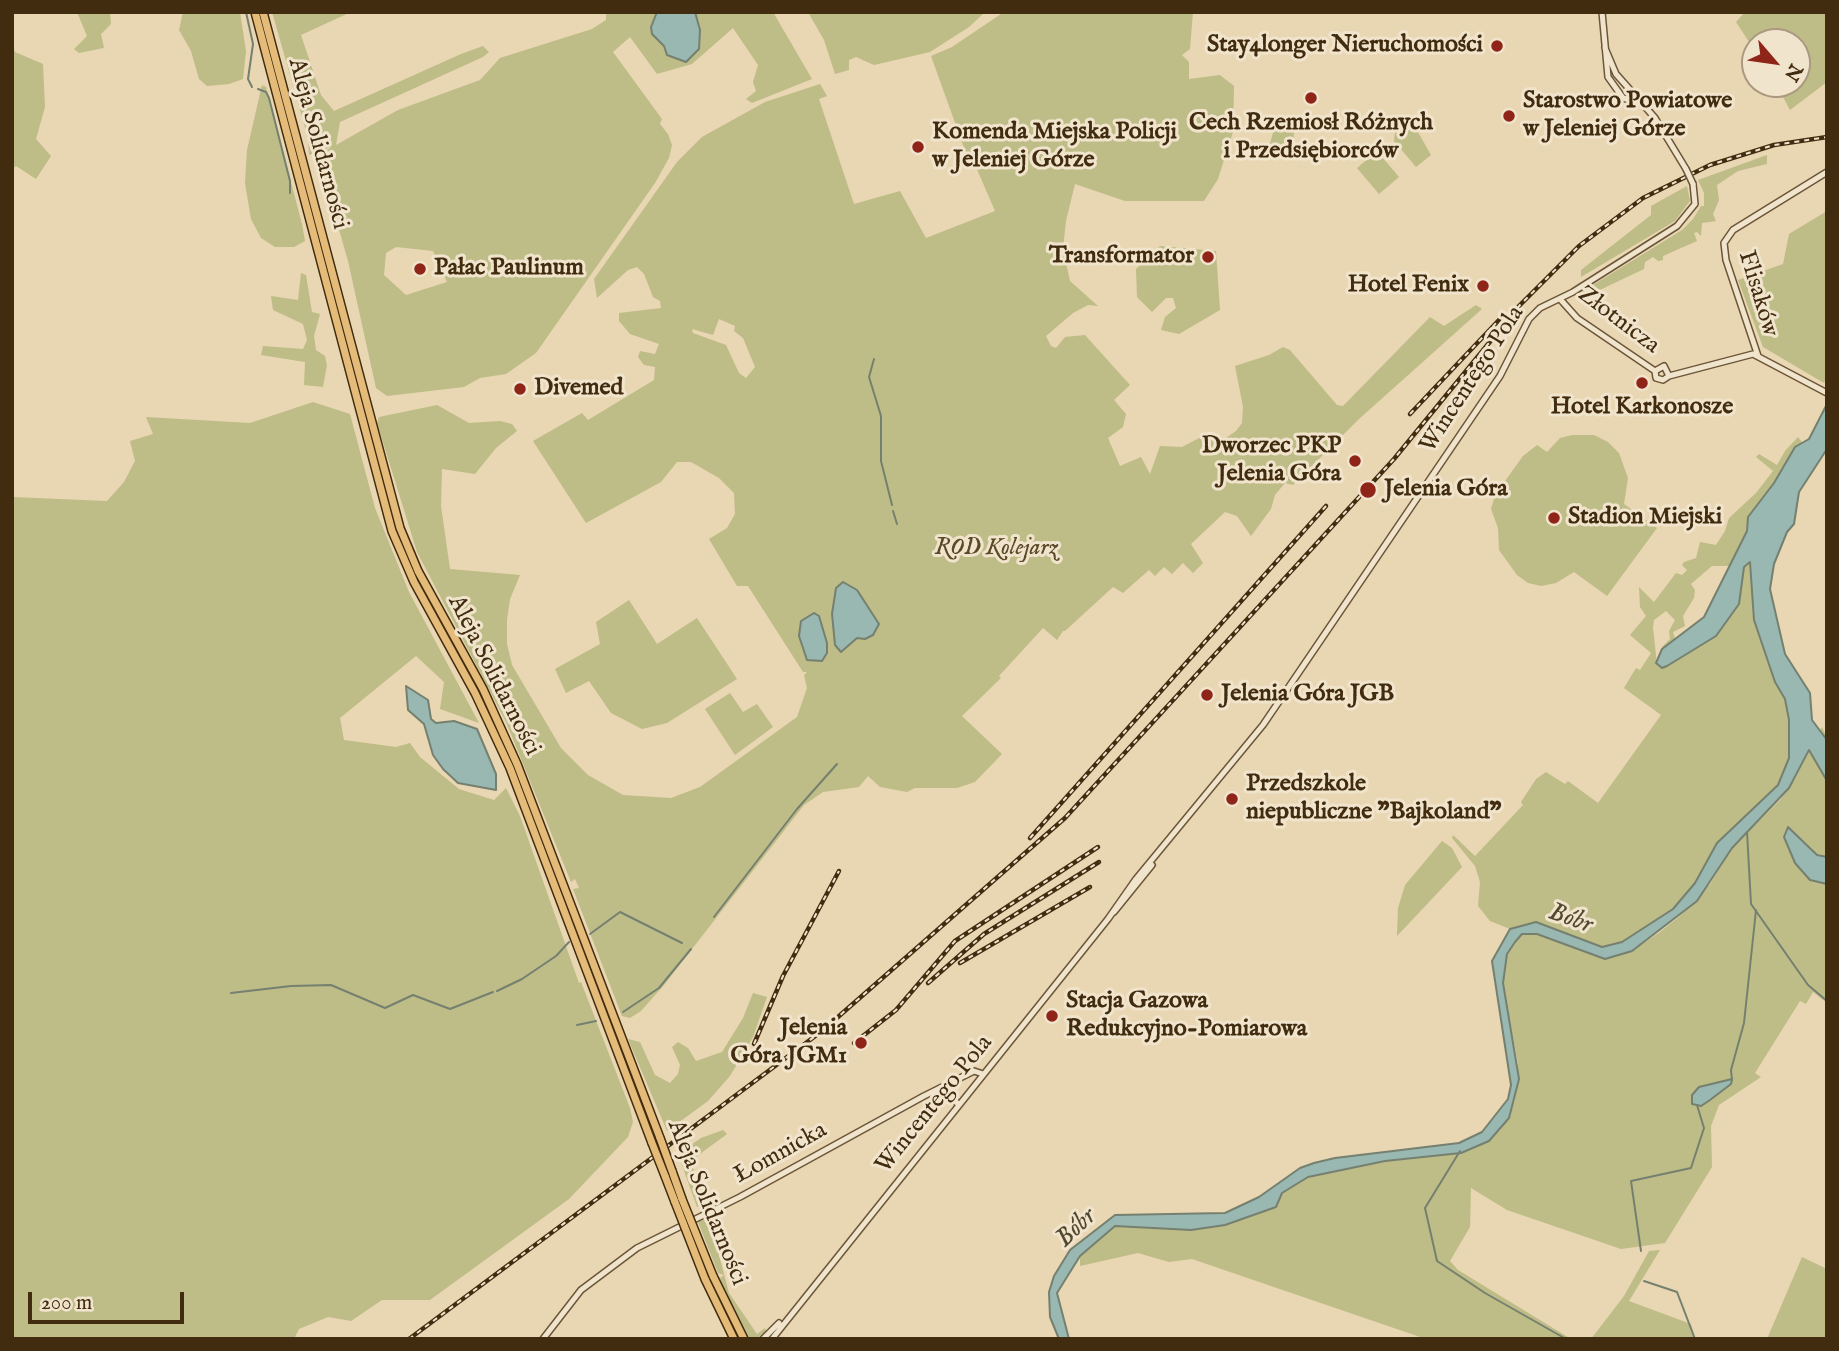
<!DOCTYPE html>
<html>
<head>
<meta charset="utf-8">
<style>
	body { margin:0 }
	#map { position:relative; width:1839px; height:1351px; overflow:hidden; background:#e9d6b2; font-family:"IM FELL English",serif }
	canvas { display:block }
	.frame { position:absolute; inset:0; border:14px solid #412c0f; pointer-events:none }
	.north { position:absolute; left:1741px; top:28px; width:70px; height:70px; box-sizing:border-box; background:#f1e4cd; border:2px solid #ab9a81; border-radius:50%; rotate:119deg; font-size:19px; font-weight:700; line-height:28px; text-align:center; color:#412c0f }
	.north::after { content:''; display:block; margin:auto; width:24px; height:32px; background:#8f2418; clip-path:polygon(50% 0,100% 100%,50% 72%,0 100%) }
	.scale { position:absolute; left:28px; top:1292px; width:156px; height:32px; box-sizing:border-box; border:4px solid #412c0f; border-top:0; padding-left:9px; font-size:21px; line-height:24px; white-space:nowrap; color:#412c0f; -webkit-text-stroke:5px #f1e4cd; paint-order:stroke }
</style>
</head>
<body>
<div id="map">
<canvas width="1839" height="1351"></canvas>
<div class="frame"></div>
<div class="north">N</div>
<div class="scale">200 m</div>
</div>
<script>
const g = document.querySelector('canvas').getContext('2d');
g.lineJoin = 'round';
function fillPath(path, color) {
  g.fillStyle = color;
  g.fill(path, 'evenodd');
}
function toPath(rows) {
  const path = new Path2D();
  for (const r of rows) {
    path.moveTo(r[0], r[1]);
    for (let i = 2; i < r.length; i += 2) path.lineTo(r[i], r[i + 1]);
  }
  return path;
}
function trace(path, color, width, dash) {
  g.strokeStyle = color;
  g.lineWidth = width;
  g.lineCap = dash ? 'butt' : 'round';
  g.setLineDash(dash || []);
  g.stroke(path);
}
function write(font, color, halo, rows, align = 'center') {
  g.font = font + ' "IM FELL English",serif';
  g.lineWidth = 6;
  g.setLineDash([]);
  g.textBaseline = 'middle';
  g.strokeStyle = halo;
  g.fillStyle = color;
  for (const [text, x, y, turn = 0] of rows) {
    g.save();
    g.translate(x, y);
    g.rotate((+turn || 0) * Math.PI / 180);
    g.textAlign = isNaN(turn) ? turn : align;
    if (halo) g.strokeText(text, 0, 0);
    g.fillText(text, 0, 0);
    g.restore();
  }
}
const green = toPath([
	[77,12,110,12,111,24,101,34,104,48,79,53,74,49,87,36],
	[183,12,240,12,246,51,243,79,229,84,207,86,199,79,191,51,179,30],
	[272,12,351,12,301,35,321,95,334,111,461,54,483,46,489,52,483,57,340,122,336,145,398,110,480,80,500,58,592,29,606,20,606,12,657,12,651,27,652,34,665,46,700,30,695,12,773,12,812,79,752,103,746,99,756,91,753,82,758,65,733,28,692,64,657,74,630,37,613,52,662,119,660,124,668,134,672,145,669,158,655,183,536,353,506,374,480,378,464,387,387,396,376,388,348,261,318,156,332,147,309,155,308,138],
	[396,247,433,251,447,282,406,295,384,275,386,253],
	[808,12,985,12,969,27,930,52,874,65,856,57,849,60,849,70,835,74,824,40],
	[1004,12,1193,12,1190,49,1182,55,1189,62,1189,79,1220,75,1234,86,1233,132,1218,179,1204,201,1125,201,1075,184,1066,221,1063,249,1070,281,1098,306,1088,305,1073,313,1046,336,1051,346,1056,348,1065,337,1085,335,1130,385,1114,400,1126,414,1123,427,1108,438,1120,466,1141,457,1150,474,1160,446,1182,447,1203,436,1226,438,1236,431,1242,423,1243,407,1235,366,1269,355,1283,347,1290,350,1337,405,1343,406,1430,317,1444,326,1476,305,1482,309,1359,419,1293,485,1285,483,1275,495,1271,509,1251,536,1237,516,1225,512,1191,544,1203,563,1193,573,1183,563,1172,574,1164,567,1155,576,1149,570,1123,593,1113,587,1065,631,1063,631,1057,640,1043,628,999,676,1001,678,962,716,1002,754,975,782,957,788,915,788,907,792,880,787,868,776,859,787,823,792,804,805,664,985,641,1011,630,1018,622,1016,573,889,579,888,575,879,571,882,506,722,417,552,377,423,379,417,437,405,469,423,500,421,512,424,517,431,496,448,475,474,442,469,441,506,450,569,520,575,510,599,507,620,507,644,512,665,561,748,588,775,623,795,671,798,700,787,797,717,807,688,804,675,807,672,803,672,748,586,737,586,709,539,727,528,735,514,734,493,719,478,691,462,677,462,661,482,586,523,533,441,582,413,588,420,654,380,655,367,644,365,638,357,640,351,655,354,659,344,630,334,619,321,619,313,661,308,660,301,653,297,644,274,637,267,628,270,597,298,594,279,677,162,702,137,765,102,820,84,827,96,819,99,854,204,900,191,926,238,995,211,973,160,967,156,931,56,952,47],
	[719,319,735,326,734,331,743,338,755,367,746,378,739,373,726,345,693,333,692,329,713,335],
	[1745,12,1827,12,1827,82,1790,110,1776,84,1797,84,1797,42,1755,42,1755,51,1736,22],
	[12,42,15,52,43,64,45,107,36,139,51,156,36,179,16,166,12,169],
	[262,85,266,87,302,224,305,241,294,247,275,247,261,238,251,219,245,183,247,150],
	[1406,125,1415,127,1431,155,1416,167,1394,141,1395,132],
	[1274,129,1294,130,1293,157,1267,154],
	[1377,151,1399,177,1379,194,1357,168],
	[1767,155,1767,164,1738,171,1717,185,1719,200,1713,214,1716,221,1702,223,1701,236,1697,232,1694,233,1697,241,1663,256,1663,260,1658,261,1653,257,1645,262,1644,269,1583,298,1580,293,1682,230,1693,219,1701,206,1704,206,1704,193,1698,180],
	[1687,186,1690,201,1675,221,1581,277,1581,270,1651,215,1651,206],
	[1827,211,1827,376,1824,383,1763,347,1738,280,1783,264,1789,234],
	[1160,246,1216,251,1220,310,1179,334,1161,330,1165,317,1176,308,1173,298,1166,298,1152,312,1137,297,1136,269],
	[301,273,306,275,312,312,320,314,314,336,316,350,325,356,327,365,323,387,304,385,305,362,261,355,263,346,303,349,307,340,303,324,273,310,271,296,298,300],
	[313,402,350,414,375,508,409,592,479,723,440,709,444,682,416,656,340,718,344,740,396,747,410,743,420,757,459,789,494,800,506,788,520,816,579,983,581,982,630,1108,633,1122,628,1137,569,1199,430,1300,382,1300,351,1321,328,1317,299,1329,294,1339,12,1339,12,497,107,501,124,482,135,461,130,441,153,434,146,417,250,423],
	[370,432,407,553,493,716,525,790,594,974,522,791,422,591,395,530,367,433],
	[1572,435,1594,435,1608,442,1619,453,1628,478,1624,504,1657,528,1607,596,1574,572,1556,583,1541,586,1528,583,1517,575,1499,550,1498,528,1491,509,1495,495,1523,456,1537,445,1547,452,1560,438],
	[1798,437,1805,446,1795,447,1774,483,1748,517,1747,531,1730,566,1712,566,1691,584,1695,590,1694,598,1683,616,1685,626,1673,632,1676,642,1664,650,1662,647,1670,639,1669,631,1675,620,1666,611,1654,620,1653,627,1657,665,1667,666,1697,648,1739,604,1744,567,1747,561,1750,563,1754,620,1775,682,1785,699,1789,720,1789,758,1778,785,1717,843,1695,883,1673,909,1622,942,1602,947,1536,922,1510,929,1490,921,1478,906,1480,882,1475,866,1452,838,1453,835,1475,856,1523,805,1521,802,1536,779,1546,772,1565,784,1568,781,1598,803,1661,715,1624,688,1636,668,1640,670,1651,653,1630,635,1646,616,1640,607,1639,587,1654,602,1676,573,1682,575,1687,570,1682,565,1684,562,1696,558,1700,542,1716,545,1725,531,1729,518,1756,493,1773,471,1756,457,1759,454,1777,465,1785,451],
	[629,600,657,644,697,618,737,679,667,723,642,729,611,713,589,681,566,693,555,669,600,644,596,622],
	[730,693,743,712,757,704,773,727,735,755,705,709],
	[1822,727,1827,738,1827,1003,1813,992,1806,1004,1800,1001,1755,1073,1761,1077,1719,1105,1711,1126,1712,1167,1665,1243,1621,1249,1507,1210,1471,1188,1470,1227,1450,1261,1458,1270,1571,1339,1426,1339,1192,1259,1169,1262,1138,1253,1080,1266,1080,1256,1115,1226,1191,1230,1282,1193,1308,1177,1385,1161,1461,1153,1500,1130,1518,1064,1503,983,1507,954,1515,942,1522,934,1537,934,1605,959,1632,951,1660,932,1680,916,1710,884,1732,848,1780,800,1795,779],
	[1442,841,1452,848,1462,867,1397,936,1398,908,1405,885],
	[753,993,767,997,753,1037,730,1076,708,1101,667,1131,628,1039,640,1042,655,1075,670,1083,678,1074,680,1065,672,1047,678,1042,688,1048,696,1061,722,1052,743,1018],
	[723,1130,727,1134,689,1162,710,1197,708,1203,697,1207,678,1154,701,1138],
	[705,1218,719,1255,729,1293,757,1334,765,1328,766,1331,758,1339,749,1337,725,1290,720,1278,724,1275,718,1273,698,1222],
	[1660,1250,1629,1301,1691,1324,1695,1339,1591,1339,1624,1296,1649,1251],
	[1802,1257,1827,1269,1827,1339,1767,1339]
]);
const water = toPath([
	[657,12,695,12,700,30,699,49,686,62,667,55,664,46,652,34,651,27,657,12],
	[1827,404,1827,449,1799,492,1794,524,1787,532,1774,564,1770,589,1785,654,1810,693,1812,720,1827,740,1827,781,1809,750,1789,788,1732,848,1697,901,1632,951,1605,959,1537,934,1522,934,1515,942,1507,954,1503,983,1519,1079,1509,1118,1489,1141,1461,1153,1385,1161,1308,1177,1282,1193,1276,1207,1225,1225,1191,1230,1115,1226,1080,1256,1057,1293,1069,1339,1059,1339,1050,1317,1049,1292,1054,1276,1070,1250,1115,1215,1225,1213,1259,1197,1300,1168,1314,1163,1335,1158,1459,1143,1482,1132,1508,1099,1511,1085,1492,961,1510,929,1536,922,1602,947,1622,942,1673,909,1695,883,1717,843,1778,785,1789,758,1789,720,1785,699,1775,682,1754,620,1750,562,1744,567,1739,604,1716,636,1667,666,1662,668,1656,663,1662,649,1704,617,1747,531,1748,517,1774,483,1795,447,1809,439,1827,404],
	[843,582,857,590,879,624,873,635,865,639,857,638,841,652,835,645,832,614,836,588,843,582],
	[814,613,819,616,827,643,827,653,822,661,807,660,799,636,801,621,814,613],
	[406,686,428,700,431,719,436,723,454,721,477,729,496,774,496,790,458,783,443,769,433,755,424,724,408,710,406,686],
	[1788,827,1817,855,1827,857,1827,884,1810,880,1795,863,1784,837,1788,827],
	[1732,1079,1731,1084,1710,1100,1701,1106,1692,1104,1692,1095,1699,1087,1732,1079]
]);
const stream = toPath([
	[246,12,253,44,248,79,252,87],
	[258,89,266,92,269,98,290,181,290,193],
	[874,359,869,377,881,416,881,461,892,505],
	[893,511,897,524],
	[1747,832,1751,904,1808,985,1827,1001],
	[714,917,797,809,837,764],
	[590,934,620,912,682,943],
	[497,991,522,979,556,956,569,942],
	[231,993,291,986,331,985,385,1008,413,995,450,1009,493,992],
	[623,1012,659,988,691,949],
	[577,1025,596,1021],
	[1732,1080,1731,1070,1744,1023,1756,910],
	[1460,1151,1425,1208,1437,1261,1485,1293,1566,1339],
	[1641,1251,1631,1181,1691,1168,1704,1128,1697,1105],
	[1644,1281,1677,1292,1695,1339]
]);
const minor = toPath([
	[1602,12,1608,77,1623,98,1642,104],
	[1605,48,1616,74,1655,118,1686,169],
	[1560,299,1577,318,1655,371],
	[1758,356,1726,260,1724,243,1733,230,1827,172],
	[1655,371,1656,378,1663,380,1669,376,1753,354,1827,393],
	[1655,371,1664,366,1669,376],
	[1114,912,1152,865],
	[939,1089,947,1092,958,1104],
	[543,1339,581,1290,637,1248,740,1197,924,1096,974,1071,983,1074],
	[763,1339,779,1323],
	[772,1339,1108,919,1136,879,1263,725,1500,376,1529,319,1540,308,1573,292,1677,226,1695,204,1693,184]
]);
const major = toPath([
	[255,12,392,531,414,582,475,693,510,768,652,1143],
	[263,12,400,528,418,571,483,689,517,764,660,1138],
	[672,1171,682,1199],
	[665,1176,675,1202],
	[713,1276,744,1339],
	[705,1279,734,1339]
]);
const rail = toPath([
	[1410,414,1499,320],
	[1030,838,1326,506],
	[960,963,1090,887],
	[928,983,984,934,1099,862],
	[854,1043,896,1010,955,941,1098,847],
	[754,1044,783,976,839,871],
	[409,1339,822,1031,1065,818,1394,459,1520,305,1579,246,1643,198,1710,165,1774,145,1827,137]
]);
const minorBridge = toPath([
	[1686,169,1693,184]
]);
const majorBridge = toPath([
	[660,1138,672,1171],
	[652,1143,665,1176],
	[682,1199,713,1276],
	[675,1202,705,1279]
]);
const markers = [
	[1497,46,7,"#8f2418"],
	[1311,98,7,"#8f2418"],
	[1509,116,7,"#8f2418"],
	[918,147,7,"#8f2418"],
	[1208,257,7,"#8f2418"],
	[420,269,7,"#8f2418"],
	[1483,286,7,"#8f2418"],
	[1642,383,7,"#8f2418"],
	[520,389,7,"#8f2418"],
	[1355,461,7,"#8f2418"],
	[1368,490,9,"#8f2418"],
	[1554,518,7,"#8f2418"],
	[1207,695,7,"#8f2418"],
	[1232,799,7,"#8f2418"],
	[1052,1016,7,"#8f2418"],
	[861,1043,7,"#8f2418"]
];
const poiNames = [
	["Stay4longer Nieruchomości",1483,46,"right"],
	["Starostwo Powiatowe",1523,102],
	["w Jeleniej Górze",1523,130],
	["Cech Rzemiosł Różnych",1311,124,"center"],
	["i Przedsiębiorców",1311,152,"center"],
	["Komenda Miejska Policji",932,133],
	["w Jeleniej Górze",932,161],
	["Transformator",1194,257,"right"],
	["Pałac Paulinum",434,269],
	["Hotel Fenix",1469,286,"right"],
	["Divemed",534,389],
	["Hotel Karkonosze",1642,408,"center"],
	["Dworzec PKP",1341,447,"right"],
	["Jelenia Góra",1341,475,"right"],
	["Jelenia Góra",1384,490],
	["Stadion Miejski",1568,518],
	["Jelenia Góra JGB",1221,695],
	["Przedszkole",1246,785],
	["niepubliczne \"Bajkoland\"",1246,813],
	["Stacja Gazowa",1066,1002],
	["Redukcyjno-Pomiarowa",1066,1030],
	["Jelenia",847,1029,"right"],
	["Góra JGM1",847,1057,"right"]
];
const streetNames = [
	["Aleja Solidarności",317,144,75],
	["Flisaków",1757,294,73],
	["Złotnicza",1618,321,37],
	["Wincentego Pola",1473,380,-57],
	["Aleja Solidarności",493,676,63],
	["Wincentego Pola",935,1105,-51],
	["Łomnicka",781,1154,-29],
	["Aleja Solidarności",706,1203,68]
];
const parkNames = [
	["ROD Kolejarz",996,549]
];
const waterNames = [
	["Bóbr",1570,920,19],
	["Bóbr",1077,1229,-44]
];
fillPath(green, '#bebc87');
fillPath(water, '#98b8b1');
trace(water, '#758070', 2);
trace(stream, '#758070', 2);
trace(minor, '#6b5638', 8);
trace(major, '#412c0f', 10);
trace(minor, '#f1e4cd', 5);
trace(major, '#e4bb79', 7);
trace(rail, '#412c0f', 4.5);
trace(rail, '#f1e4cd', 2, [5]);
trace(minorBridge, '#6b5638', 8, []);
trace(majorBridge, '#412c0f', 10, []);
trace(minorBridge, '#f1e4cd', 5);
trace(majorBridge, '#e4bb79', 7);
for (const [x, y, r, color] of markers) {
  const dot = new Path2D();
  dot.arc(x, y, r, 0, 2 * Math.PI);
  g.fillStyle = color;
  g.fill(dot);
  trace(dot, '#f1e4cd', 2.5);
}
write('bold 24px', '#412c0f', '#f1e4cd', poiNames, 'left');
write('24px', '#412c0f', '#f1e4cd', streetNames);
write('italic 24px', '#5a4927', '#f1e4cd', parkNames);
write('italic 26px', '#52482f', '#f1e4cd', waterNames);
</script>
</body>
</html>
